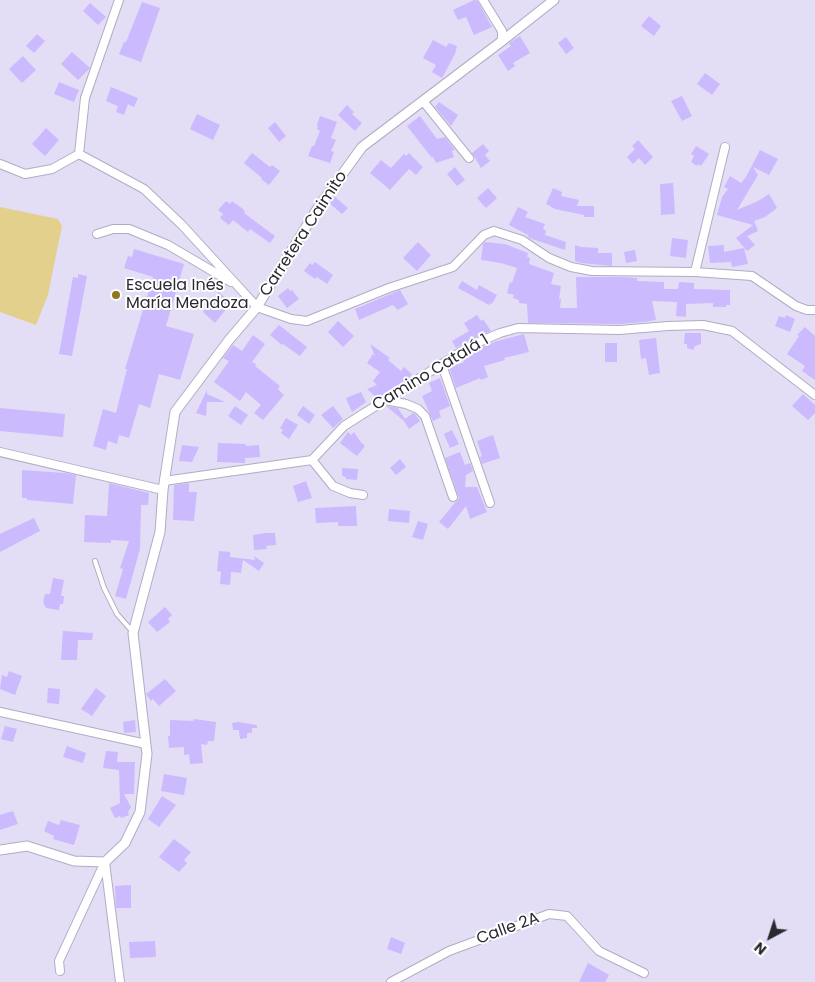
<!DOCTYPE html>
<html>
<head>
<meta charset="utf-8">
<style>
	body { margin:0 }
	#map { position:relative; width:815px; height:982px; overflow:hidden; background:#e3def5; font-family:Poppins,sans-serif }
	canvas { display:block }
	.north { position:absolute; left:745px; top:912px; width:50px; height:50px; -webkit-text-stroke:4px #fff; paint-order:stroke; rotate:220deg; font-size:14px; font-weight:700; line-height:20px; text-align:center; color:#2a2831 }
	.north::after { content:''; display:block; margin:auto; width:18px; height:22px; background:#2a2831; clip-path:polygon(50% 0,100% 100%,50% 72%,0 100%) }
</style>
</head>
<body>
<div id="map">
<canvas width="815" height="982"></canvas>
<div class="north">N</div>
</div>
<script>
const g = document.querySelector('canvas').getContext('2d');
g.lineJoin = 'round';
function fillPath(path, color) {
  g.fillStyle = color;
  g.fill(path, 'evenodd');
}
function toPath(rows) {
  const path = new Path2D();
  for (const r of rows) {
    path.moveTo(r[0], r[1]);
    for (let i = 2; i < r.length; i += 2) path.lineTo(r[i], r[i + 1]);
  }
  return path;
}
function trace(path, color, width, dash) {
  g.strokeStyle = color;
  g.lineWidth = width;
  g.lineCap = dash ? 'butt' : 'round';
  g.setLineDash(dash || []);
  g.stroke(path);
}
function write(font, color, halo, rows, align = 'center') {
  g.font = font + ' Poppins,sans-serif';
  g.lineWidth = 4;
  g.setLineDash([]);
  g.textBaseline = 'middle';
  g.strokeStyle = halo;
  g.fillStyle = color;
  for (const [text, x, y, turn = 0] of rows) {
    g.save();
    g.translate(x, y);
    g.rotate((+turn || 0) * Math.PI / 180);
    g.textAlign = isNaN(turn) ? turn : align;
    if (halo) g.strokeText(text, 0, 0);
    g.fillText(text, 0, 0);
    g.restore();
  }
}
const green = toPath([
	[0,207,58,219,62,226,48,295,36,325,0,312]
]);
const building = toPath([
	[474,0,477,0,492,27,474,35,466,17,458,20,453,10],
	[142,2,160,8,141,62,119,54,124,42,126,42],
	[90,3,106,17,98,25,83,11],
	[649,16,661,26,654,36,641,26],
	[37,34,45,41,34,53,26,46],
	[520,36,530,53,513,63,515,66,508,71,498,55,511,46,509,43],
	[566,37,574,48,566,54,558,43],
	[433,40,446,47,449,43,457,46,455,54,442,78,432,72,436,65,423,58],
	[72,52,90,68,78,80,61,64],
	[23,56,36,70,22,83,9,69],
	[705,73,720,84,712,95,697,84],
	[59,82,79,90,74,102,54,94],
	[111,87,138,98,134,107,128,104,124,115,116,112,118,106,106,101],
	[682,96,692,116,682,121,671,101],
	[439,102,458,115,451,126,435,107],
	[347,105,354,112,352,114,362,123,355,131,338,115],
	[197,114,220,125,213,140,190,129],
	[320,116,337,122,331,138,336,140,331,151,334,152,330,163,308,156,312,146,314,146,320,131,317,129,318,126,317,125],
	[420,116,437,139,445,137,455,150,452,151,454,157,436,163,433,156,432,158,407,126],
	[275,122,286,136,279,142,268,128],
	[46,128,59,140,45,156,32,144],
	[638,140,653,157,645,165,639,158,633,164,627,157,635,149,632,146],
	[483,144,489,151,485,155,490,161,481,168,472,153],
	[696,146,709,154,701,166,698,164,697,166,691,162,694,156,691,154],
	[760,150,778,159,769,175,753,167,758,175,737,210,758,201,769,194,777,208,765,217,754,221,758,231,747,236,755,245,747,251,736,238,753,225,717,215,722,197,728,189,724,187,730,176,741,183,746,177],
	[252,153,270,167,272,165,280,171,269,185,261,179,262,178,244,163],
	[409,153,423,167,416,175,409,169,390,190,370,173,381,160,391,168,404,154,406,156],
	[455,167,465,180,457,186,447,174],
	[673,183,675,214,661,215,660,184],
	[488,188,497,198,486,208,477,198],
	[553,188,562,192,561,196,579,200,577,206,594,206,594,217,584,217,584,215,555,209,546,204],
	[334,196,348,208,342,214,329,203],
	[226,201,230,204,232,201,243,209,245,212,244,213,275,236,270,243,250,229,248,232,233,220,229,225,220,218,223,214,218,210],
	[518,207,528,212,525,217,545,224,543,229,546,231,545,235,566,242,565,250,529,238,528,235,509,225],
	[672,238,688,240,686,258,670,256],
	[418,242,431,255,417,271,403,258],
	[485,242,505,244,528,253,527,257,530,258,529,264,554,273,551,284,561,286,559,299,561,299,560,308,577,308,576,277,623,277,637,278,637,281,664,282,664,289,678,289,679,282,694,283,694,289,730,290,730,305,726,305,726,307,713,307,713,303,686,304,686,317,676,316,677,302,652,301,656,320,644,322,619,324,528,323,527,304,519,303,519,300,513,298,514,295,507,293,510,282,512,283,517,268,501,263,481,260,483,244],
	[575,245,581,247,598,248,598,253,612,253,612,266,581,263,575,261],
	[724,245,724,252,744,248,748,264,732,267,731,262,710,263,708,246],
	[134,249,184,264,166,326,194,334,180,380,159,374,150,408,139,404,129,438,119,435,117,444,108,441,106,450,93,446,103,409,116,413,127,369,125,369,153,277,124,268,128,256,132,257],
	[635,250,637,261,626,263,624,252],
	[315,262,333,275,327,284,317,277,315,279,304,271,310,263,312,265],
	[78,274,87,276,72,356,59,354,73,277,78,278],
	[462,281,477,290,479,285,497,295,492,304,490,303,489,305,458,288],
	[288,288,290,291,292,290,299,299,287,308,278,296],
	[400,290,408,304,398,310,393,305,359,320,355,309],
	[219,292,231,303,215,323,203,312],
	[477,315,481,321,483,319,491,331,470,340,456,348,452,341,469,331,464,323],
	[786,315,795,319,790,332,775,326,779,316,785,318],
	[338,321,354,336,343,347,328,332],
	[279,325,307,347,300,356,283,344,282,345,270,335],
	[805,327,815,336,815,380,802,371,805,366,787,354,799,336,797,335],
	[685,333,701,333,701,344,695,346,693,350,687,348,687,344,684,344],
	[524,334,529,352,504,358,505,360,484,366,488,377,481,380,480,378,456,388,449,368,464,362,462,358,475,350,497,341],
	[253,335,265,344,252,362,256,364,255,366,280,386,278,389,284,395,263,420,254,413,261,405,246,392,240,401,214,382,229,361,223,358,233,345,242,351],
	[656,338,660,373,649,375,646,358,641,359,639,340],
	[605,343,617,343,617,362,605,362],
	[370,344,390,358,388,360,401,371,404,367,412,374,409,378,377,398,367,389,377,385,373,381,380,372,367,363,373,354,375,356],
	[440,378,450,406,439,411,441,417,433,421,422,396,432,391,429,383],
	[207,390,207,394,225,402,207,402,206,416,196,413],
	[361,392,366,402,352,412,346,398],
	[803,394,815,405,815,413,808,420,792,406],
	[235,406,248,415,241,425,228,416],
	[303,406,315,415,309,424,297,415],
	[333,406,343,419,333,428,321,415],
	[386,406,398,408,405,419,413,413,415,414,420,421,409,429,404,421],
	[0,408,65,414,63,437,0,431],
	[286,418,298,425,289,439,281,433,283,430,280,428],
	[452,430,459,444,450,448,444,434],
	[348,432,351,435,354,432,360,441,365,446,357,456,340,443],
	[493,435,500,458,482,464,480,457,482,456,477,441],
	[218,443,246,444,245,446,259,445,260,457,245,458,245,463,217,462],
	[182,445,199,447,192,462,179,461],
	[460,452,465,465,470,463,473,471,466,475,465,487,477,487,487,512,470,519,466,506,448,529,439,522,459,498,445,458],
	[400,459,406,467,396,475,390,468],
	[342,468,358,469,357,480,346,479,346,477,342,476],
	[22,470,65,473,76,475,73,504,27,500,27,498,22,498],
	[306,481,312,498,298,502,293,486],
	[109,483,149,493,148,505,141,505,140,549,126,599,115,596,123,569,120,568,129,541,111,540,111,543,84,542,85,515,107,516],
	[189,483,189,492,197,492,194,521,173,520,174,485],
	[356,506,357,526,338,526,338,522,316,523,315,508],
	[389,509,410,511,409,523,388,521],
	[34,518,40,531,0,552,0,534],
	[418,521,428,524,423,540,412,537],
	[265,533,275,533,276,545,266,546,267,549,254,550,253,535],
	[219,551,230,552,230,557,255,560,254,556,264,563,259,571,243,560,241,573,231,572,230,585,220,584,221,572,217,571],
	[53,578,64,580,61,596,64,596,63,604,60,604,59,610,46,608,43,602,45,594,50,594],
	[165,607,172,615,168,619,170,622,157,632,148,622],
	[63,631,93,633,92,640,78,640,77,660,61,660],
	[9,671,22,676,15,695,0,689,2,675,7,677],
	[165,679,176,691,159,706,153,699,151,701,146,694],
	[48,688,60,689,59,704,47,703],
	[96,688,106,696,92,716,81,709],
	[194,719,216,722,214,741,208,741,207,745,201,744,203,763,190,764,189,754,184,755,184,747,169,748,168,736,170,736,170,720,193,721],
	[135,720,136,732,124,733,123,722],
	[238,722,257,725,257,728,252,728,252,733,247,733,247,738,240,739,239,730,233,730,232,723],
	[5,726,17,729,13,742,1,739],
	[67,746,86,753,83,763,63,757],
	[106,751,118,752,117,762,135,762,134,794,124,794,131,807,128,812,129,815,121,818,120,816,115,818,110,808,120,803,119,770,103,768],
	[164,774,187,778,184,795,161,791],
	[162,796,176,805,159,827,148,819],
	[13,811,18,824,0,830,0,815],
	[61,820,80,825,74,845,53,839,54,836,44,831,48,821,59,825],
	[174,839,191,852,184,860,187,863,179,872,159,857],
	[131,885,131,908,116,908,115,886],
	[391,937,405,943,401,954,387,949],
	[155,941,156,957,130,958,129,942],
	[588,963,609,975,605,982,579,982]
]);
const service = toPath([
	[95,561,104,588,117,614,132,631]
]);
const minor = toPath([
	[483,0,502,31,502,41],
	[423,101,469,158],
	[79,154,85,98,119,0],
	[0,164,25,174,52,169,79,154,144,189,182,225,257,307,291,319,307,321,389,288,453,267,484,235,494,231,522,240,549,258,571,267,592,271,695,272,752,276,796,306,807,310,815,310],
	[97,234,113,229,129,229,168,245,231,282],
	[695,272,725,147],
	[442,365,490,503],
	[385,400,406,404,418,409,425,416,453,497],
	[0,452,163,490],
	[312,460,333,486,350,493,363,495],
	[164,481,312,460,344,426,472,345,500,333,518,328,619,330,668,326,703,325,732,331,815,395],
	[0,712,146,744],
	[105,862,120,982],
	[60,971,59,961,104,864],
	[391,982,449,951,549,914,567,916,599,951,644,973]
]);
const tertiary = toPath([
	[0,850,27,846,74,861,105,862,125,843,140,812,147,754,133,633,160,532,163,490,175,412,229,340,257,307,317,209,362,147,502,41,554,0]
]);
const markers = [
	[116,295,5,"#8e771c"]
];
const streetNames = [
	["Carretera Caimito",304,234,-57],
	["Camino Catalá 1",431,373,-31],
	["Calle 2A",508,929,-20]
];
const poiNames = [
	["Escuela Inés",126,286],
	["María Mendoza",126,304]
];
fillPath(green, '#e4d08d');
fillPath(building, '#cbbafe');
trace(service, '#b1acc3', 6);
trace(minor, '#b1acc3', 10);
trace(tertiary, '#b1acc3', 11);
trace(service, '#fff', 4);
trace(minor, '#fff', 8);
trace(tertiary, '#fff', 9);
for (const [x, y, r, color] of markers) {
  const dot = new Path2D();
  dot.arc(x, y, r, 0, 2 * Math.PI);
  g.fillStyle = color;
  g.fill(dot);
  trace(dot, '#fff', 2);
}
write('16px', '#2a2831', '#fff', streetNames);
write('16px', '#2a2831', '#fff', poiNames, 'left');
</script>
</body>
</html>
